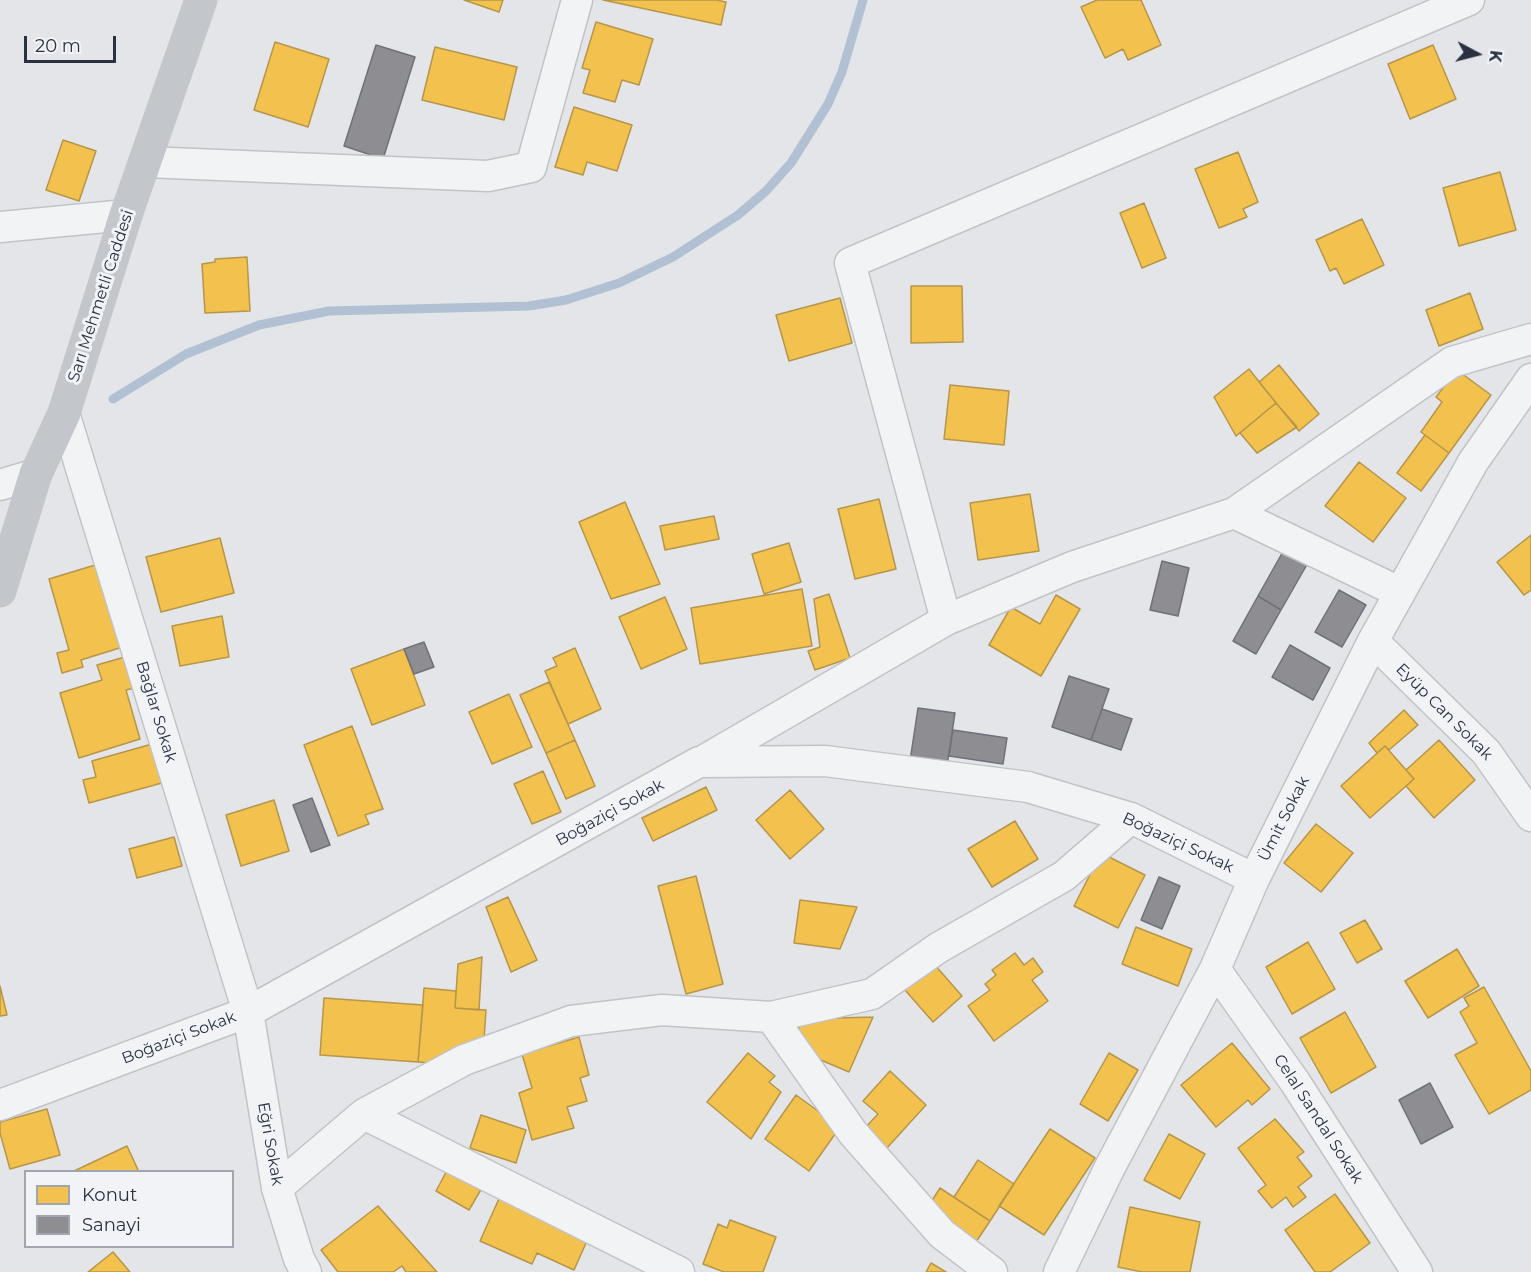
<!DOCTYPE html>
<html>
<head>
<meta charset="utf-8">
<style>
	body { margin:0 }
	#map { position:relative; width:1531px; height:1272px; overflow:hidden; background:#e3e5e8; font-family:Montserrat,sans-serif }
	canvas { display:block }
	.legend { position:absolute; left:24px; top:1170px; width:210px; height:78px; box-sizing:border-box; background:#f1f3f7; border:2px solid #a1a5af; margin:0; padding:8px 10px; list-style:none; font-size:18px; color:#293142 }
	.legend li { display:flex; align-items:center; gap:12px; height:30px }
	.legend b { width:30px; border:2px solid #a1a5af }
	.north { position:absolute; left:1447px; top:24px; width:60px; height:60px; -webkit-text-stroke:4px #f1f3f7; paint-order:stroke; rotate:97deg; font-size:16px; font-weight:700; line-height:24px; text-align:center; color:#293142 }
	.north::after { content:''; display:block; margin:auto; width:21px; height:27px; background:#293142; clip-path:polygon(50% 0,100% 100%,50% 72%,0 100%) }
	.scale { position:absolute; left:24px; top:36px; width:92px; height:27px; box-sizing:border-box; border:3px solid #293142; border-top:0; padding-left:8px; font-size:18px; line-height:21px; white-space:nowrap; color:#293142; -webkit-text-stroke:4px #f1f3f7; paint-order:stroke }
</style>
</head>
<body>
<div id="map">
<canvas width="1531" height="1272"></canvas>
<ul class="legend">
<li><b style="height:16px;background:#f2c14e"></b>Konut</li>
<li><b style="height:16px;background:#8d8d92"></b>Sanayi</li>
</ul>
<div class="north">K</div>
<div class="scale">20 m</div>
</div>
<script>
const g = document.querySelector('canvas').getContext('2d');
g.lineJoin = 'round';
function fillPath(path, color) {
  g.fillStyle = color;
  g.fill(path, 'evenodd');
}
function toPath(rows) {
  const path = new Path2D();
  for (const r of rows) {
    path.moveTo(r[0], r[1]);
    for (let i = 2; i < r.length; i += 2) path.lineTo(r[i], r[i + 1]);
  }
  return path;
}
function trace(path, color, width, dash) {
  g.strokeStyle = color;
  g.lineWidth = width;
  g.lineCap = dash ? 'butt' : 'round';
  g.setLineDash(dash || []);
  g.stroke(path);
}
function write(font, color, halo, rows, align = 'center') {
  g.font = font + ' Montserrat,sans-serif';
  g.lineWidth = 6;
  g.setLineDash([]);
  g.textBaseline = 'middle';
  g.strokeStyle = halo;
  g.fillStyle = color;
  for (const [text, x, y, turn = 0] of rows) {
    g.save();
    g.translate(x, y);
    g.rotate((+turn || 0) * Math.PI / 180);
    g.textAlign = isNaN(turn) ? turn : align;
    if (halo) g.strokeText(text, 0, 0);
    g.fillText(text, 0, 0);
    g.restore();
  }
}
const homes = toPath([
	[464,0,503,0,499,12,464,0],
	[603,0,716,0,726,2,721,25,603,0],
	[1097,0,1141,0,1161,45,1128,60,1123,49,1105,58,1081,7,1097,0],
	[596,22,653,39,639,85,622,80,615,102,583,93,590,70,582,68,596,22],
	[275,42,329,59,308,127,254,110,275,42],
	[1433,45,1456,99,1410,119,1388,64,1433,45],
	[435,47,517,67,504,120,422,100,435,47],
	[574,107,632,125,617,171,587,162,583,175,555,167,574,107],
	[63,140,96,151,79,201,46,190,63,140],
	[1238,152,1258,202,1243,209,1247,217,1219,228,1195,169,1238,152],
	[1500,172,1516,230,1459,246,1443,188,1500,172],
	[1144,203,1166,258,1142,268,1120,213,1144,203],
	[1362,219,1384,265,1344,284,1336,268,1330,271,1316,240,1362,219],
	[247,257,250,311,205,313,202,264,215,262,215,259,247,257],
	[911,286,962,286,963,342,911,343,911,286],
	[1470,293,1483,329,1439,346,1426,310,1470,293],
	[840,298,852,343,789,361,776,315,840,298],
	[1279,365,1319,414,1299,431,1259,382,1279,365],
	[1249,369,1276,403,1236,436,1214,397,1249,369],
	[1457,370,1491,395,1449,453,1421,432,1442,402,1436,397,1457,370],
	[950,385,1009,391,1004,445,944,439,950,385],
	[1276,403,1297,427,1257,453,1240,433,1276,403],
	[1425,435,1449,453,1421,491,1397,473,1425,435],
	[1359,462,1406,498,1373,542,1325,506,1359,462],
	[1030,494,1039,551,978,560,970,503,1030,494],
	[879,499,896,569,855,579,838,509,879,499],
	[625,502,660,584,611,599,579,522,625,502],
	[714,516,719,539,665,550,660,526,714,516],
	[1531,535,1531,590,1524,595,1497,562,1531,535],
	[220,538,234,593,161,612,146,557,220,538],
	[789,543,801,582,764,594,752,554,789,543],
	[105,562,129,645,81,660,83,667,62,673,57,653,69,650,49,579,105,562],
	[802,589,812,646,700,664,691,608,802,589],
	[829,594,850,658,815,670,808,651,820,647,814,599,829,594],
	[1056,595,1080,609,1041,676,989,645,1011,607,1040,624,1056,595],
	[665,597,687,649,641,669,619,617,665,597],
	[222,616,229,657,180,666,172,626,222,616],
	[575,648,601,709,568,724,545,671,557,666,553,658,575,648],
	[404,649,425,705,372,725,351,669,404,649],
	[128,656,138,687,126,690,140,739,79,758,60,693,102,680,97,665,128,656],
	[549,682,575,740,546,753,520,695,549,682],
	[509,694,532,747,492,764,469,712,509,694],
	[1404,710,1418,725,1389,750,1385,746,1377,753,1369,743,1404,710],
	[352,726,383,809,365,815,369,824,338,836,304,745,352,726],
	[575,740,595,786,566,799,546,753,575,740],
	[1439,740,1475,780,1434,818,1406,786,1414,779,1406,770,1439,740],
	[152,744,162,783,89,803,83,780,96,777,92,761,152,744],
	[1385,746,1414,779,1370,818,1341,786,1385,746],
	[543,771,561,812,532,824,514,784,543,771],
	[706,787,717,810,653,841,642,818,706,787],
	[790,790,824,829,790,859,756,820,790,790],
	[274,800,289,851,241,866,226,815,274,800],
	[1015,821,1038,859,992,887,968,849,1015,821],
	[1316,824,1353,853,1321,892,1284,863,1316,824],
	[174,837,182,866,137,878,129,849,174,837],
	[1101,853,1145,875,1118,928,1074,906,1101,853],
	[696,876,723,984,686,994,658,886,696,876],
	[508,897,537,960,511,972,486,907,508,897],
	[800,900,857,907,840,949,794,943,800,900],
	[1365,920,1382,949,1357,963,1340,933,1365,920],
	[1136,927,1192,949,1178,986,1122,964,1136,927],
	[1308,942,1335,989,1292,1014,1266,967,1308,942],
	[1457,949,1479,986,1428,1018,1405,981,1457,949],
	[1015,953,1024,965,1033,958,1043,972,1032,980,1048,1001,994,1041,968,1006,990,990,985,984,996,975,992,970,1015,953],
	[482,957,479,1010,455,1008,458,964,482,957],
	[934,964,962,996,933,1022,905,990,934,964],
	[0,986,7,1015,0,1016,0,986],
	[1484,987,1531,1071,1531,1090,1489,1114,1455,1055,1477,1043,1460,1012,1469,1006,1464,998,1484,987],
	[424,988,456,991,455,1008,486,1010,484,1040,429,1063,418,1062,424,988],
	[324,998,423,1005,418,1062,320,1055,324,998],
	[1345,1012,1376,1067,1331,1093,1300,1038,1345,1012],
	[873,1017,849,1072,809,1055,798,1030,803,1019,873,1017],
	[579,1037,589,1075,580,1078,587,1101,567,1107,574,1128,532,1140,519,1093,532,1088,522,1054,579,1037],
	[1232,1043,1270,1089,1252,1105,1248,1100,1216,1127,1181,1085,1232,1043],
	[748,1053,775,1076,769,1082,781,1092,751,1139,707,1102,748,1053],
	[1109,1053,1138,1070,1108,1121,1080,1104,1109,1053],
	[890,1071,926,1105,886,1149,864,1129,878,1114,863,1101,890,1071],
	[796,1095,840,1127,809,1171,765,1139,796,1095],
	[47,1109,60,1155,10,1169,0,1133,0,1122,47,1109],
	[481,1115,526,1130,516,1163,470,1148,481,1115],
	[1275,1119,1304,1152,1297,1157,1312,1176,1298,1187,1306,1197,1293,1207,1286,1197,1272,1208,1258,1191,1266,1185,1238,1148,1275,1119],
	[1050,1129,1095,1158,1044,1235,999,1206,1050,1129],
	[1169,1134,1205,1154,1180,1199,1144,1180,1169,1134],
	[127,1146,139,1172,72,1172,127,1146],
	[978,1160,1014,1184,990,1221,954,1197,978,1160],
	[452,1161,486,1181,469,1210,436,1191,452,1161],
	[940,1188,990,1221,976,1242,926,1210,940,1188],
	[502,1192,591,1232,574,1270,537,1253,532,1264,480,1241,502,1192],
	[1335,1194,1370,1243,1330,1272,1315,1272,1285,1230,1335,1194],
	[378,1206,437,1272,406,1272,402,1266,393,1272,338,1272,321,1250,378,1206],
	[1130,1207,1200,1222,1190,1272,1142,1272,1118,1267,1130,1207],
	[730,1220,776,1237,763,1272,724,1272,703,1264,718,1224,727,1228,730,1220],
	[113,1252,130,1272,88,1272,113,1252],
	[931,1263,946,1272,926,1272,931,1263]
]);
const industry = toPath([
	[376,45,415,57,383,159,344,146,376,45],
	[1285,548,1309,561,1281,610,1258,596,1285,548],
	[1162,561,1189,568,1178,616,1150,610,1162,561],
	[1339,590,1366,605,1342,647,1315,632,1339,590],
	[1258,596,1281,610,1256,654,1233,641,1258,596],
	[424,642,434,667,414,674,404,649,424,642],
	[1290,645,1330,668,1313,700,1272,677,1290,645],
	[1069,676,1109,689,1091,740,1052,727,1069,676],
	[918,708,955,713,947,766,910,761,918,708],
	[1102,709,1132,719,1121,750,1091,740,1102,709],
	[953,730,1007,738,1003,764,949,756,953,730],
	[312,798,330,845,311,852,293,805,312,798],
	[1159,877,1180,886,1162,929,1141,920,1159,877],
	[1430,1083,1453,1127,1421,1144,1399,1100,1430,1083]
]);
const stream = toPath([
	[113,399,186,354,259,325,329,311,529,306,566,300,619,283,673,257,738,215,766,191,791,163,828,104,842,72,863,0]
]);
const street = toPath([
	[145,162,488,176,531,167,577,0],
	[0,227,126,215],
	[64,413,248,1012,277,1188,299,1259,306,1272],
	[0,485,36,474],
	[1234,513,1399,592],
	[946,620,850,263,1469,0],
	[1373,641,1486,752,1531,816],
	[703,761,946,620,1072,567,1234,513,1452,362,1531,339],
	[1215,969,1295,1082,1417,1272],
	[771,1017,853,1133,942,1234,992,1272],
	[0,1105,248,1012,699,762,825,761,1028,787,1131,818,1254,879],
	[364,1114,679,1272],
	[277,1188,364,1114,464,1060,571,1021,662,1010,771,1017,872,994,938,948,1064,876,1131,818],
	[1059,1272,1110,1167,1215,969,1254,879,1373,641,1473,462,1531,379]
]);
const secondary = toPath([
	[0,591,36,474,64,413,126,215,201,0]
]);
const streetNames = [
	["Sarı Mehmetli Caddesi",101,296,-72],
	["Bağlar Sokak",156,712,73],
	["Eyüp Can Sokak",1444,712,45],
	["Boğaziçi Sokak",610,813,-29],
	["Ümit Sokak",1284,819,-63],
	["Boğaziçi Sokak",1178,843,25],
	["Boğaziçi Sokak",179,1038,-21],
	["Celal Sandal Sokak",1318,1119,57],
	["Eğri Sokak",270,1144,80]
];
fillPath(homes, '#f2c14e');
trace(homes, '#b6964a', 1.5);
fillPath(industry, '#8d8d92');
trace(industry, '#6f717a', 1.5);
trace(stream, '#b1c1d3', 9);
trace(street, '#c1c3c6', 33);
trace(street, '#f2f3f5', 30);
trace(secondary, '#c3c6ca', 33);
write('16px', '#293142', '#f1f3f7', streetNames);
</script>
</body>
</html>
